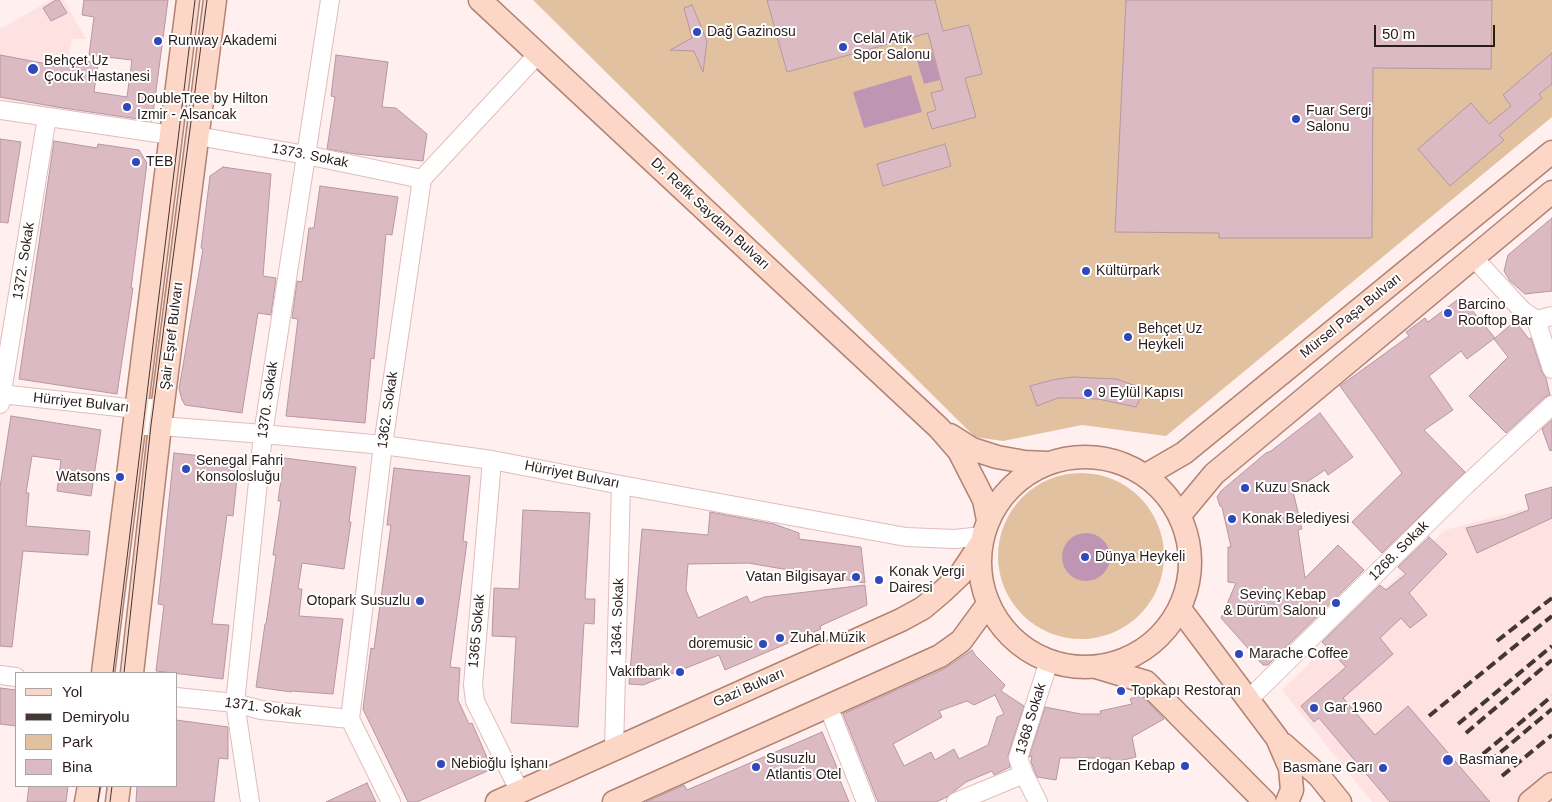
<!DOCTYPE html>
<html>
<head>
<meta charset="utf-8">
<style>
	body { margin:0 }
	#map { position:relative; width:1552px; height:802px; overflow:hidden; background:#fff0ef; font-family:Helvetica,sans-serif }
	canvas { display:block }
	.legend { position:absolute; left:15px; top:672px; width:162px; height:115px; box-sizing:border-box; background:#fff; border:1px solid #a9a5a4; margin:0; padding:6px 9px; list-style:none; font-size:15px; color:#291d1c }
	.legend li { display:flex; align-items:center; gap:10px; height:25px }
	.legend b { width:25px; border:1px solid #a9a5a4 }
	.scale { position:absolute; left:1374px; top:25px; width:121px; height:22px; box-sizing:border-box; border:2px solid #291d1c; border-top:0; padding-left:6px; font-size:15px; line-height:18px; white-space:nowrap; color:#291d1c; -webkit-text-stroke:4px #fff; paint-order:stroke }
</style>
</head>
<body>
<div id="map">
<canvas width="1552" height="802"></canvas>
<ul class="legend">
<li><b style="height:6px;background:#fcd6c6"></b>Yol</li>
<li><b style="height:6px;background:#433736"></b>Demiryolu</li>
<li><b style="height:14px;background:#e2c1a0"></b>Park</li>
<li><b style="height:14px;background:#dbbac3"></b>Bina</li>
</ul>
<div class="scale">50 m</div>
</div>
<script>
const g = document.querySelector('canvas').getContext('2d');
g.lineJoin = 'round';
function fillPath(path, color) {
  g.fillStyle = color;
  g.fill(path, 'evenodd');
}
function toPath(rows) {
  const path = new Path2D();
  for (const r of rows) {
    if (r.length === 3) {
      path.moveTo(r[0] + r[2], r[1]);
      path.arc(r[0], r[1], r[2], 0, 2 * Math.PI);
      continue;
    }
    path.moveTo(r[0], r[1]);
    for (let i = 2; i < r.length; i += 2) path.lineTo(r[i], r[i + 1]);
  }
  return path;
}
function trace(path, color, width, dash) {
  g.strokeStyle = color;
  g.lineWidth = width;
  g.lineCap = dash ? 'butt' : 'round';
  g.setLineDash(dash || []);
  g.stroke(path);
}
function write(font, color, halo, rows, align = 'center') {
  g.font = font + ' Helvetica,sans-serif';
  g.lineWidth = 4;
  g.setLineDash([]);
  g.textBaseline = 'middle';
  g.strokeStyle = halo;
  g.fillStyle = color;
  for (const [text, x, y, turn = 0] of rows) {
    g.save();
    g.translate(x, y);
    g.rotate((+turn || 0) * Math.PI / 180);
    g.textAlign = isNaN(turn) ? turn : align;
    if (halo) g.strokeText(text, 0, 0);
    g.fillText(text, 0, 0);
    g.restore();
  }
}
const built = toPath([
	[50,0,64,0,86,39,72,39,58,111,0,99,0,27,4,27],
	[1552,502,1552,774,1518,802,1372,802,1282,690,1445,530]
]);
const green = toPath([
	[533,0,1552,0,1552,117,1166,436,1082,425,1003,441,975,437],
	[1081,556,83]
]);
const water = toPath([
	[932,52,940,80,924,84,916,57],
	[911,75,922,112,864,128,853,92],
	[1086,557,24]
]);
const building = toPath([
	[56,0,59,0,67,13,51,21,43,8,56,0],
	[84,0,168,0,152,121,63,108,0,97,0,55,63,67,64,58,98,63,94,92,127,97,132,60,89,55,94,17,82,15,84,0],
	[767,0,935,0,943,31,969,25,982,74,965,78,976,117,932,129,927,113,936,110,931,93,943,90,928,33,787,72,767,0],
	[1126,0,1492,0,1491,69,1373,68,1372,238,1219,238,1219,233,1115,232,1126,0],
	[692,5,707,41,703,72,694,51,670,50,692,38,684,8,692,5],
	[1552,53,1552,84,1539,94,1542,98,1499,135,1504,140,1450,186,1418,149,1471,103,1489,124,1511,106,1503,95,1552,53],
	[336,55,388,62,382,107,396,108,427,134,423,161,356,154,327,149,335,97,331,96,336,55],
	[0,139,21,142,8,223,0,222,0,139],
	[54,141,97,148,98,144,139,150,147,163,131,288,133,288,117,394,19,379,54,141],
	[945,144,951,166,883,186,877,164,945,144],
	[223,167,271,174,263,276,276,278,271,315,258,313,242,413,185,405,182,400,179,389,203,249,201,248,210,176,223,167],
	[320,186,398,197,392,235,386,234,374,359,371,358,365,423,286,416,298,319,292,318,297,281,302,282,309,228,314,228,320,186],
	[1552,218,1552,291,1525,294,1510,281,1504,271,1508,255,1552,218],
	[1461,297,1495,338,1467,359,1461,351,1429,376,1453,410,1424,430,1465,472,1382,553,1352,522,1402,473,1340,386,1409,336,1406,332,1425,318,1428,322,1461,297],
	[1515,321,1529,339,1531,338,1542,372,1546,378,1550,395,1545,397,1506,433,1469,396,1508,357,1494,339,1515,321],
	[1073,377,1116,379,1145,389,1136,407,1098,399,1075,398,1058,398,1037,406,1030,386,1052,380,1073,377],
	[1320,413,1353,457,1328,475,1325,470,1293,491,1302,529,1298,530,1305,578,1338,545,1364,570,1268,665,1263,665,1221,618,1236,583,1228,582,1228,547,1231,547,1222,507,1220,506,1217,497,1221,491,1266,453,1271,451,1320,413],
	[11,416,101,430,91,496,57,491,61,460,32,456,26,493,29,493,26,526,90,531,88,555,23,551,12,647,0,646,0,487,11,416],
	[1552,420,1552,450,1550,451,1542,429,1552,420],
	[174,453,239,460,233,516,227,515,212,624,229,625,223,679,156,671,164,605,158,604,174,453],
	[284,458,356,467,349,522,351,522,344,569,302,563,298,589,302,589,299,616,343,619,333,694,291,691,291,692,256,687,265,624,266,624,276,555,273,555,281,501,278,501,284,458],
	[394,468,470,476,463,541,467,542,450,667,460,668,458,700,469,724,472,723,492,769,417,802,408,802,363,709,371,648,374,649,391,525,387,525,394,468],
	[1552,487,1552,518,1477,553,1466,528,1504,519,1529,510,1525,495,1552,487],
	[523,510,590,513,585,599,595,599,594,624,584,623,578,727,511,723,516,637,492,636,494,588,519,589,523,510],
	[710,512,774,524,799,533,799,539,861,547,865,583,748,563,688,564,686,590,698,618,747,596,750,603,764,597,865,585,867,605,820,626,821,629,725,670,719,655,643,685,629,684,642,529,708,535,710,512],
	[1429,537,1447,554,1409,593,1427,615,1410,628,1401,618,1380,638,1393,654,1343,698,1375,735,1408,706,1490,802,1390,802,1319,718,1314,722,1301,706,1346,667,1322,642,1380,585,1386,590,1406,574,1398,567,1429,537],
	[972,650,976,656,1005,685,1001,691,1024,706,1008,755,1010,767,994,775,992,771,966,782,947,797,936,802,878,802,843,714,946,668,972,650],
	[995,695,1004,714,997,717,988,745,959,759,954,749,935,760,931,752,904,766,893,744,942,717,939,711,967,701,974,705,995,695],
	[0,688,16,690,16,726,0,724,0,688],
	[1140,694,1164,719,1132,737,1136,757,1111,763,1110,758,1060,758,1056,780,1037,777,1031,762,1032,756,1029,757,1045,707,1081,714,1101,714,1100,711,1132,704,1130,699,1140,694],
	[176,720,228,727,228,759,219,758,214,802,136,802,137,786,176,786,176,720],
	[822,732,842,779,840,780,849,802,646,802,684,785,687,790,822,732],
	[367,783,376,802,326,802,367,783],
	[29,786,68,786,66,802,27,802,29,786]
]);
const minor = toPath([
	[0,110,171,135],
	[197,136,306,155,422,179],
	[1473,257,1523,311,1536,320,1552,369],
	[1536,320,1552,316],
	[0,394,137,409,163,407],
	[0,404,47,117],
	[135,426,160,426,263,434,383,445,492,460,621,485,906,537,955,539,982,536],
	[492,460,473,685,475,701,520,792],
	[0,675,16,677],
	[176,697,235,703,261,710,350,719],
	[1249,699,1465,486,1552,405],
	[828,706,866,802],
	[614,749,621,485],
	[250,802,235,703,263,434,330,0],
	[391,802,350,719,383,445,422,179,538,54],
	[956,802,1024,774],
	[1038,802,1024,774,1018,758,1049,661]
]);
const major = toPath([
	[480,0,939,428,959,451,984,500,988,520],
	[950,435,972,449,997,457,1025,462,1047,463],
	[1085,562,105],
	[1146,475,1184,453,1552,152],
	[1180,515,1214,474,1552,192],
	[1180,609,1277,738,1290,768,1292,790,1287,802],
	[1096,667,1146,682,1265,802],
	[103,673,188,0],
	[132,673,160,426,215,0],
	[1283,744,1319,776,1340,802],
	[86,802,89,786],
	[117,802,119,786],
	[497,802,901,620,923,608,942,592,960,575,980,545],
	[614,802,940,656,961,641,988,604],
	[1530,802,1552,784]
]);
const tram = toPath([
	[113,673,195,0],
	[124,673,151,425,207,0],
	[98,802,100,786],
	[110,802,112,786]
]);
const rail = toPath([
	[1497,641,1552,598],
	[1429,716,1552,616],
	[1458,724,1552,646],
	[1466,733,1552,660],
	[1483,754,1552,696],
	[1489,762,1552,709],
	[1502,776,1552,735]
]);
const markers = [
	[697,32,5,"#3048b9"],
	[158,41,5,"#3048b9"],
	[843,47,5,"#3048b9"],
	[33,69,6,"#3048b9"],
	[127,107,5,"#3048b9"],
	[1296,119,5,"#3048b9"],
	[136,162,5,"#3048b9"],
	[1086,271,5,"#3048b9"],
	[1448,313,5,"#3048b9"],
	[1128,337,5,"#3048b9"],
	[1088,393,5,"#3048b9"],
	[186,469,5,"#3048b9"],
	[120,477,5,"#3048b9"],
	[1245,488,5,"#3048b9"],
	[1232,519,5,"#3048b9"],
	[1085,557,5,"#3048b9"],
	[856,577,5,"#3048b9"],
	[879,580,5,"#3048b9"],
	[420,601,5,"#3048b9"],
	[1336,603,5,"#3048b9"],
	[780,638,5,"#3048b9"],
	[763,644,5,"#3048b9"],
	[1239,654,5,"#3048b9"],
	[680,672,5,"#3048b9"],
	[1121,691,5,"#3048b9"],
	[1314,708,5,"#3048b9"],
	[1448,760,6,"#3048b9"],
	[441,764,5,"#3048b9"],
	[1185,766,5,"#3048b9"],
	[756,767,5,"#3048b9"],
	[1383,768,5,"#3048b9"]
];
const poiNames = [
	["Dağ Gazinosu",707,32],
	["Celal Atik",853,39],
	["Spor Salonu",853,55],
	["Runway Akademi",168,41],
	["Behçet Uz",44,61],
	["Çocuk Hastanesi",44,77],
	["DoubleTree by Hilton",137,99],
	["Izmir - Alsancak",137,115],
	["Fuar Sergi",1306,111],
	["Salonu",1306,127],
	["TEB",146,162],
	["Kültürpark",1096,271],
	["Barcino",1458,305],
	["Rooftop Bar",1458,321],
	["Behçet Uz",1138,329],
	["Heykeli",1138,345],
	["9 Eylül Kapısı",1098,393],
	["Senegal Fahri",196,461],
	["Konsolosluğu",196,477],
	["Watsons",110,477,"right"],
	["Kuzu Snack",1255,488],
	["Konak Belediyesi",1242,519],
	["Dünya Heykeli",1095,557],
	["Konak Vergi",889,572],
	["Dairesi",889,588],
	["Vatan Bilgisayar",846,577,"right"],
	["Sevinç Kebap",1326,595,"right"],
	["& Dürüm Salonu",1326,611,"right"],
	["Otopark Susuzlu",410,601,"right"],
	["Zuhal Müzik",790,638],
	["doremusic",753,644,"right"],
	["Marache Coffee",1249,654],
	["Vakıfbank",670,672,"right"],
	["Topkapı Restoran",1131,691],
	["Gar 1960",1324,708],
	["Susuzlu",766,759],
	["Atlantis Otel",766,775],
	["Basmane",1459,760],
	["Nebioğlu İşhanı",451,764],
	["Erdogan Kebap",1175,766,"right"],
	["Basmane Garı",1373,768,"right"]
];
const streetNames = [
	["1373. Sokak",310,156,11],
	["Dr. Refik Saydam Bulvarı",710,214,43],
	["1372. Sokak",24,261,-81],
	["Mürsel Paşa Bulvarı",1351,316,-39],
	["Şair Eşref Bulvarı",172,336,-83],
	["1370. Sokak",268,400,-82],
	["Hürriyet Bulvarı",81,403,6],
	["1362. Sokak",388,410,-82],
	["Hürriyet Bulvarı",572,475,11],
	["1268. Sokak",1399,551,-45],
	["1364. Sokak",618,617,-88],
	["1365 Sokak",477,631,-85],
	["Gazi Bulvarı",749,688,-24],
	["1371. Sokak",263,708,8],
	["1368 Sokak",1031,719,-73]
];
fillPath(built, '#fde2e1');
fillPath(green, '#e2c1a0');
fillPath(water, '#bf95b4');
fillPath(building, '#dbbac3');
trace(building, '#b697a0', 1);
trace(minor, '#e0bdbc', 20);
trace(major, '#b18372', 25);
trace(minor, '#fff', 18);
trace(major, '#fcd6c6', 22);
trace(tram, '#433736', 1);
trace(rail, '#433736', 4, [10, 5]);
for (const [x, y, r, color] of markers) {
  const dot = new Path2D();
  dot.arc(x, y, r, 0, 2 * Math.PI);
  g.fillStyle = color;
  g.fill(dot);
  trace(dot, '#fff', 2);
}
write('14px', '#291d1c', '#fff', poiNames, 'left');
write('14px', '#291d1c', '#fff', streetNames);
</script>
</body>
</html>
